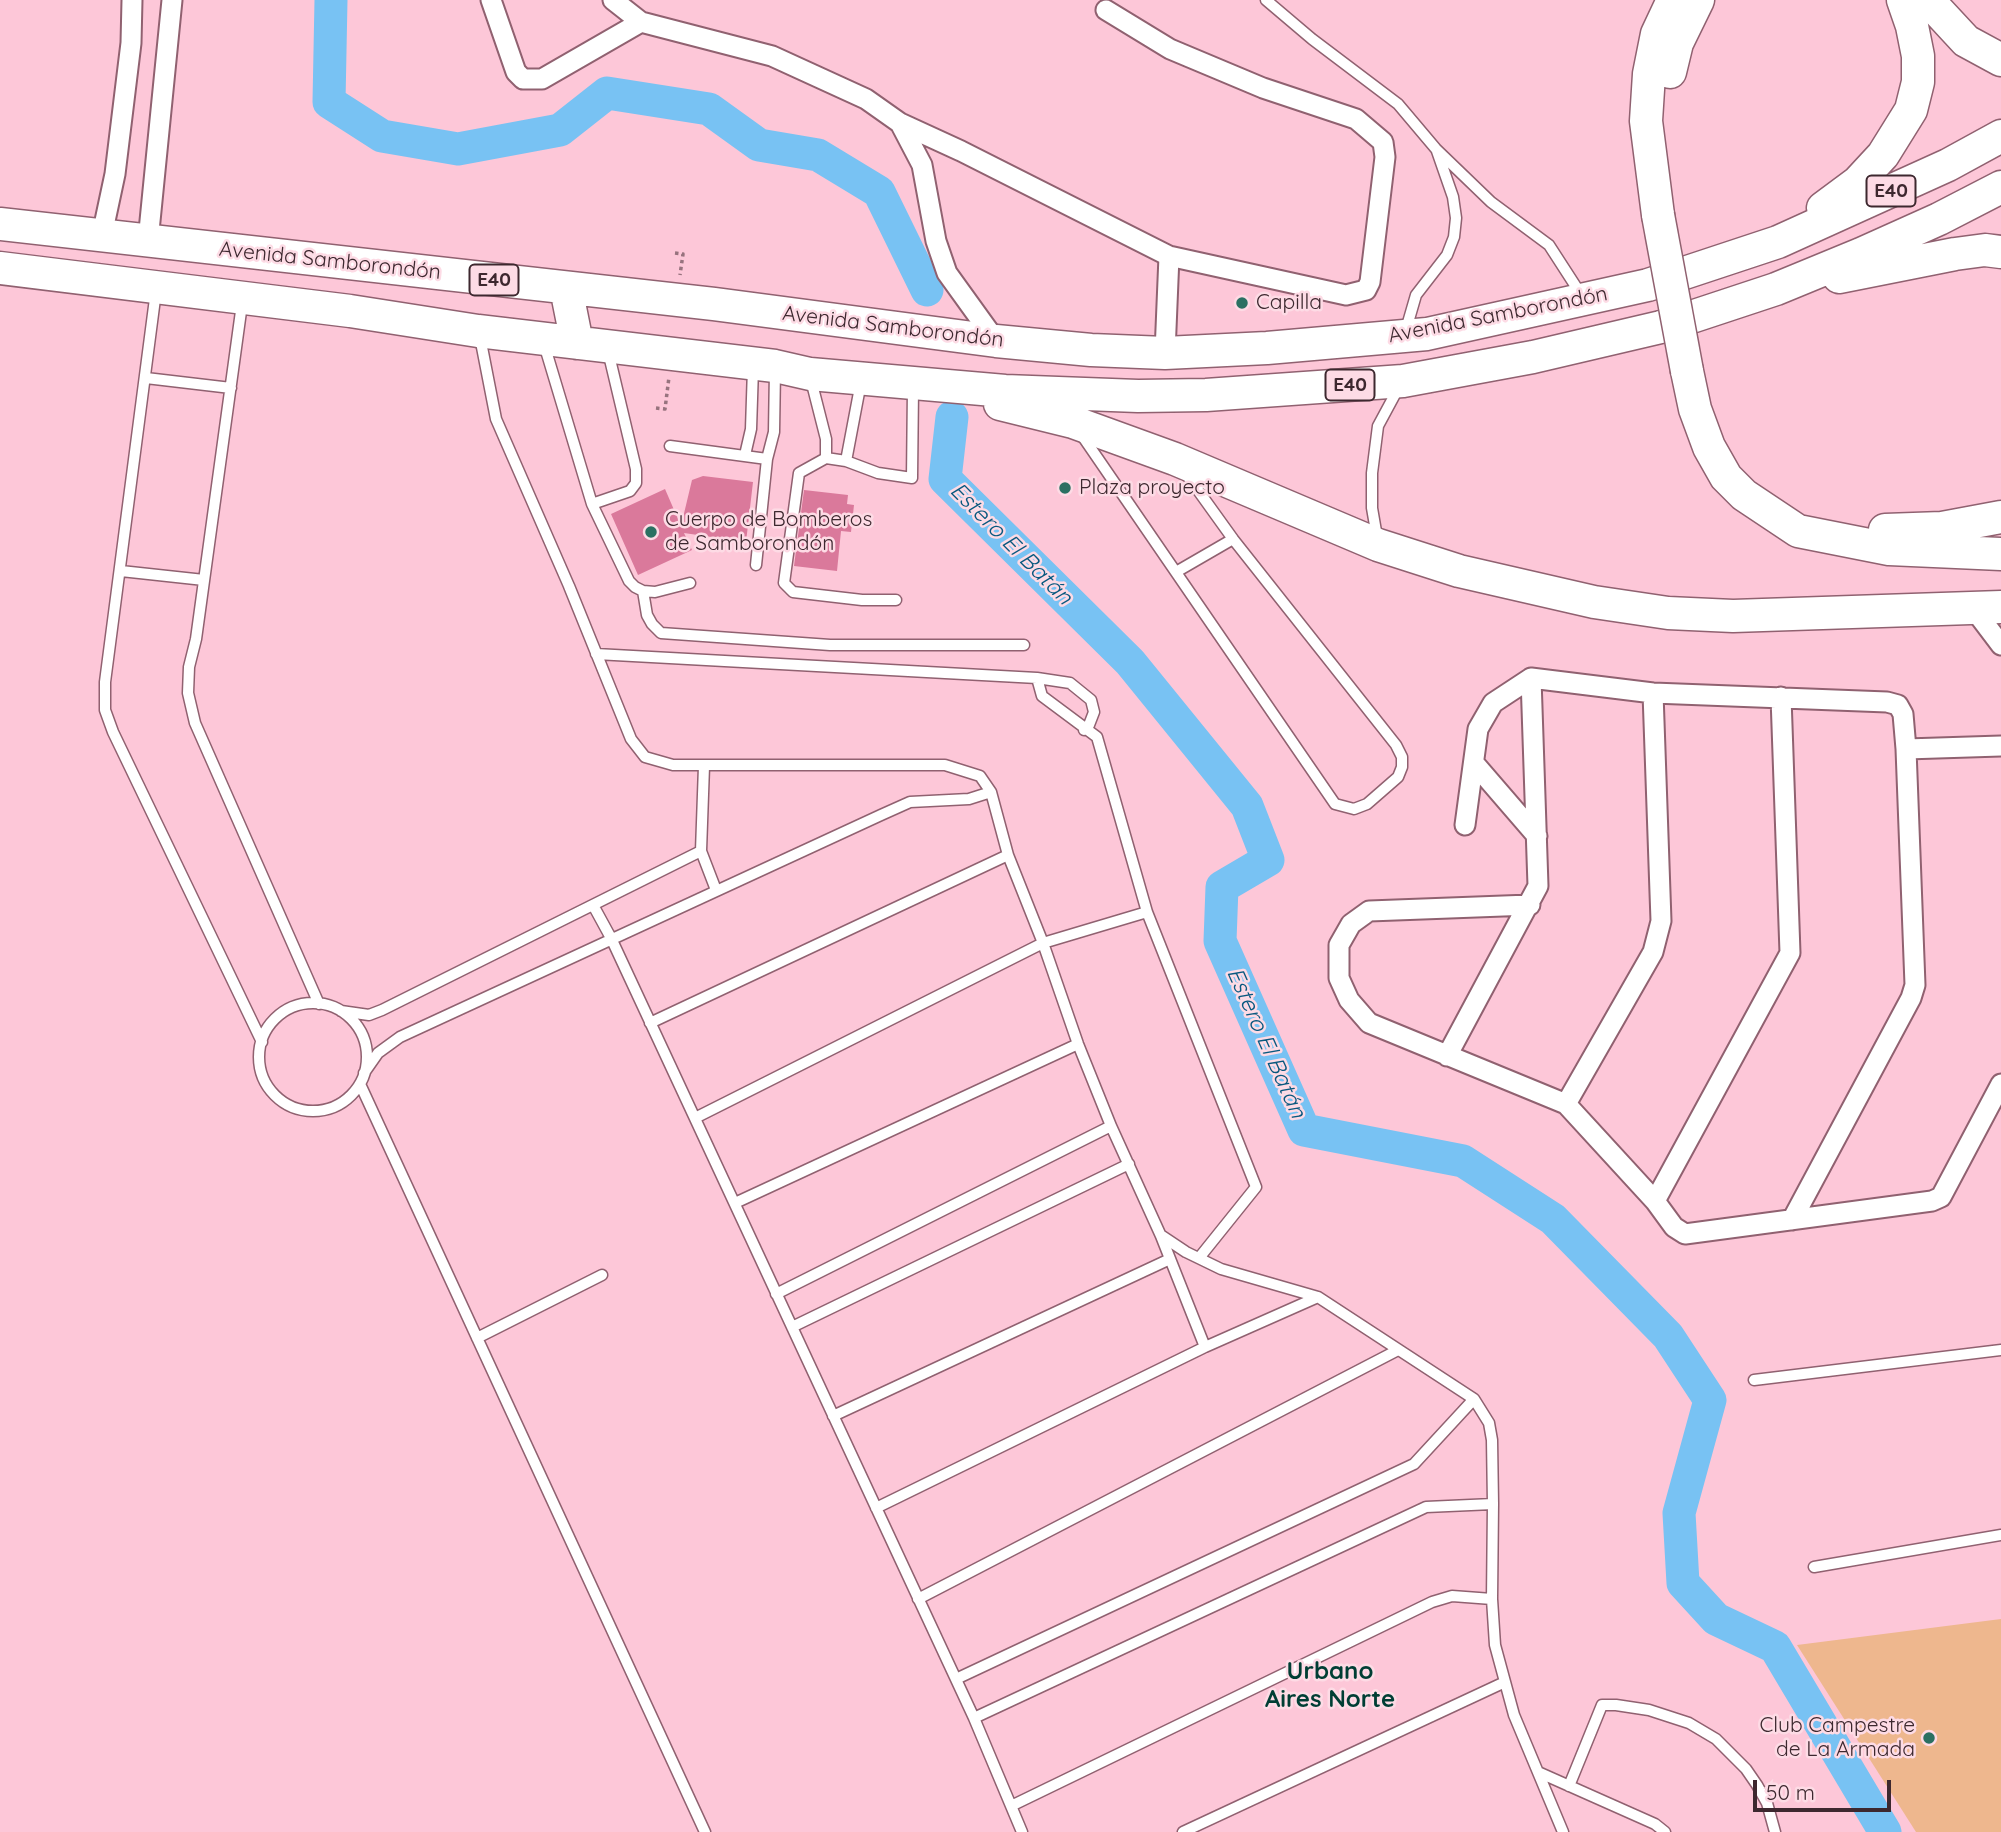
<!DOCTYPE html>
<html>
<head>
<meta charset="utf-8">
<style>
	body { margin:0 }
	#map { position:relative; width:2001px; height:1832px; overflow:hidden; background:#fdc7d8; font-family:Quicksand,sans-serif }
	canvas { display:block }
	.scale { position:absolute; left:1753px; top:1780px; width:138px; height:32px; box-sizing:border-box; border:4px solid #3d282f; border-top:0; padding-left:9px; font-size:21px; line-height:24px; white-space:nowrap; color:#3d282f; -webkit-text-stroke:5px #fddbe5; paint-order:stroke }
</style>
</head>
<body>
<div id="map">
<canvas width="2001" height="1832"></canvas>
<div class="scale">50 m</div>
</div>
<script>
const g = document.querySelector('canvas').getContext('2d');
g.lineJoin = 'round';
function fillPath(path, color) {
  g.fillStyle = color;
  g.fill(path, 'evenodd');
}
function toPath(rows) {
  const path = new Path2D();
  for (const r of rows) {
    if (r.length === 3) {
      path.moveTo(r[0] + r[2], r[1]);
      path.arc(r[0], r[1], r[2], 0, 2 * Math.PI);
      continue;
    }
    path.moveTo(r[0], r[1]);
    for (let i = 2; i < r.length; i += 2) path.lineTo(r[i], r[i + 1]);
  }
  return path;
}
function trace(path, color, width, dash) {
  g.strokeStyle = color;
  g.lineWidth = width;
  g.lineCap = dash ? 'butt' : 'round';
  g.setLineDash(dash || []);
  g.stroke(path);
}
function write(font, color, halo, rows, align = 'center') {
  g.font = font + ' Quicksand,sans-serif';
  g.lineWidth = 5;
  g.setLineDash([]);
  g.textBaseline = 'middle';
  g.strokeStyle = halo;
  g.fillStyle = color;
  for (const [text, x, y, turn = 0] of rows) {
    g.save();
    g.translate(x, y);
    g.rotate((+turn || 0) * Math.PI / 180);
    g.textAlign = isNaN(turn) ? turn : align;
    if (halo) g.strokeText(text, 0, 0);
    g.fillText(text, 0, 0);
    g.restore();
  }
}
const green = toPath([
	[2001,1619,2001,1832,1916,1832,1797,1645]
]);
const river = toPath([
	[331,0,329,102,382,136,458,149,560,130,607,93,709,109,759,145,818,155,879,192,927,290],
	[952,417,945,479,1130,662,1247,806,1268,860,1222,887,1220,941,1304,1130,1463,1161,1553,1219,1668,1336,1710,1400,1679,1513,1683,1583,1716,1619,1775,1647,1885,1832]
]);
const building = toPath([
	[703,476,753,482,746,542,684,533,692,550,638,575,611,514,665,489,681,526,692,480],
	[804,490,848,495,847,504,854,505,851,532,841,531,837,571,794,566]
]);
const path = toPath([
	[675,253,683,254,680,275],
	[656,408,665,409,669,377]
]);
const service = toPath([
	[1266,0,1312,39,1398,104,1436,149,1491,202,1549,245,1582,296],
	[156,291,105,682,105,710,113,732,262,1042],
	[242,304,196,639,189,667,188,693,195,723,319,1004],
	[1405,333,1416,295,1447,255,1454,237,1456,218,1453,197,1437,151],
	[480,337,496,419,569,586,631,739,645,757,673,765,945,765,980,776,991,792,1008,855,1043,943,1078,1044,1111,1126,1161,1236,1205,1347],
	[544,344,592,504,629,581,635,587,643,591,655,592,690,583],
	[146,378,231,388],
	[811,380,826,439,826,458],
	[1081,434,1335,804,1354,809,1367,804,1398,777,1402,767,1402,757,1396,745,1233,539,1187,475],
	[670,446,767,459],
	[745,455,751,429,753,368],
	[846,461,861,382],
	[592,504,630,491,636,483,636,469,608,351],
	[1377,537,1372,508,1372,473,1378,426,1399,387],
	[756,565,767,459,774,432,775,370],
	[121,571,204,580],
	[1176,572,1233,539],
	[643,591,647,615,652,624,661,633,830,645,1024,645],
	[896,600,862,600,793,592,784,583,799,473,826,458,846,461,878,473,912,478,913,388],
	[596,654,1037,678,1042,696,1097,737,1147,912,1256,1187,1199,1258],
	[1037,678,1070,683,1091,700,1094,712,1089,725,1084,730],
	[704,766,701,851,716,890],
	[593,905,611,938,974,1718,1022,1832],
	[313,1057,54],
	[341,1011,369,1015,382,1010,701,851],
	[650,1023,1008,855],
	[364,1073,378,1053,400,1037,881,815,910,802,969,799,991,792],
	[360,1084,705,1832],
	[695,1118,1043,943,1147,912],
	[735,1203,1078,1044],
	[1162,1236,1186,1252,1221,1269,1318,1297,1474,1399,1489,1423,1492,1440,1493,1504],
	[776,1294,1111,1126],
	[792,1327,1129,1164],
	[477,1338,602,1275],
	[1754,1380,2001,1350],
	[833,1416,1170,1259],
	[876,1508,1205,1347,1318,1297],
	[1814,1567,2001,1535],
	[918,1599,1398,1350],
	[956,1679,1414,1464,1474,1399],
	[974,1718,1426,1507,1493,1504,1492,1599,1495,1645,1514,1715,1563,1832],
	[1538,1772,1655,1824,1665,1832],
	[1569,1786,1602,1705,1616,1705,1649,1710,1689,1723,1716,1739,1746,1769,1757,1785,1767,1803,1775,1832],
	[1011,1806,1432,1602,1452,1596,1492,1599],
	[1183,1832,1505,1682]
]);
const minor = toPath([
	[491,0,516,72,523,79,542,79,641,22],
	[613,0,641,22,772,56,866,99,900,123,961,151,1169,256,1346,295,1366,290,1370,282,1385,157,1383,142,1356,119,1263,88,1170,49,1106,10],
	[900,123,922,165,936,241,947,273,996,341],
	[102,235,115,174,131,43,132,0],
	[148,241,172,0],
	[1165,353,1169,256],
	[1973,608,2001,645],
	[1906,749,2001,746],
	[1474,763,1537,836],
	[1465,825,1478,729,1493,703,1531,678,1653,693,1887,702,1898,705,1903,714,1906,749,1915,985,1911,998,1792,1220],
	[1530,905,1369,911,1351,924,1339,945,1339,978,1349,1000,1369,1023,1566,1104,1655,1201,1674,1227,1685,1234,1932,1201,1941,1197,2001,1084],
	[1447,1056,1538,886,1531,678],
	[1566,1104,1653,952,1661,921,1653,693],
	[1655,1201,1790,953,1781,697]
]);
const trunk = toPath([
	[1928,0,1966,41,2001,60],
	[1670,72,1677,43,1698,0],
	[1823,208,1858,182,1883,155,1911,110,1918,82,1918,56,1912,26,1903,0],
	[1658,215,1646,121,1649,74,1657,34,1673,0],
	[0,224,714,304,996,341,1091,350,1165,353,1267,348,1427,334,1648,285,1778,242,1948,165,2001,136],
	[0,268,350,311,478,331,775,366,810,374,1005,391,1138,396,1206,395,1403,381,1533,357,1661,327,1776,289,1861,254,1939,219,2001,187],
	[1839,277,1955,254,1985,250,2001,252],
	[566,288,577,343],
	[1687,371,1695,409,1709,447,1726,477,1744,495,1798,531,1889,549,2001,554],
	[1000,404,1073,422,1175,459,1378,545,1459,571,1594,602,1668,613,1733,616,2001,607],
	[1885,530,1942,528,2001,517]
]);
const trunkBridge = toPath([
	[1658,215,1687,371]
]);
const markers = [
	[1242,303,7,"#2b7062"],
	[1065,488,7,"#2b7062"],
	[651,532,7,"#2b7062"],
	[1929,1738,7,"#2b7062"]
];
const shields = [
	[1891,191,49],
	[494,280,49],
	[1350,385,49]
];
const shieldNames = [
	["E40",1891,191],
	["E40",494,280],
	["E40",1350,385]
];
const streetNames = [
	["Avenida Samborondón",330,261,6],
	["Avenida Samborondón",1498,315,-11],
	["Avenida Samborondón",893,327,7]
];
const poiNames = [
	["Capilla",1256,303],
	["Plaza proyecto",1079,488],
	["Cuerpo de Bomberos",665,520],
	["de Samborondón",665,544],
	["Club Campestre",1915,1726,"right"],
	["de La Armada",1915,1750,"right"]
];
const waterNames = [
	["Estero El Batán",1011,544,45],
	["Estero El Batán",1266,1043,66]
];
const quarterNames = [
	["Urbano",1330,1672],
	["Aires Norte",1330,1700]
];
fillPath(green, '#eeb78e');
trace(river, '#78c2f3', 33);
fillPath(building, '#da799b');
trace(service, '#906170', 13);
trace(minor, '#906170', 23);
trace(trunk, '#906170', 35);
trace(path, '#97737e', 3.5, [3.5, 3.5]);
trace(service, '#fff', 10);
trace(minor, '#fff', 19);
trace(trunk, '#fff', 32);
trace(trunkBridge, '#906170', 35, []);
trace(trunkBridge, '#fff', 32);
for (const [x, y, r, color] of markers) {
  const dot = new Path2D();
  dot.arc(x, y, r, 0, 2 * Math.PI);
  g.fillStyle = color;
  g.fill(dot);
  trace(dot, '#fddbe5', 2.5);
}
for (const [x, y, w] of shields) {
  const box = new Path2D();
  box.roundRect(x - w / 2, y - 15.5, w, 31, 5);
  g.fillStyle = '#fddbe5';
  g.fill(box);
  trace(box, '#3d282f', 2);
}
write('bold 19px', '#3d282f', null, shieldNames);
write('21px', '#3d282f', '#fddbe5', streetNames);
write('21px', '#3d282f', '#fddbe5', poiNames, 'left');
write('italic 23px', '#08587f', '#fddbe5', waterNames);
write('bold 24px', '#003e34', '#fddbe5', quarterNames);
</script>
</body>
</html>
